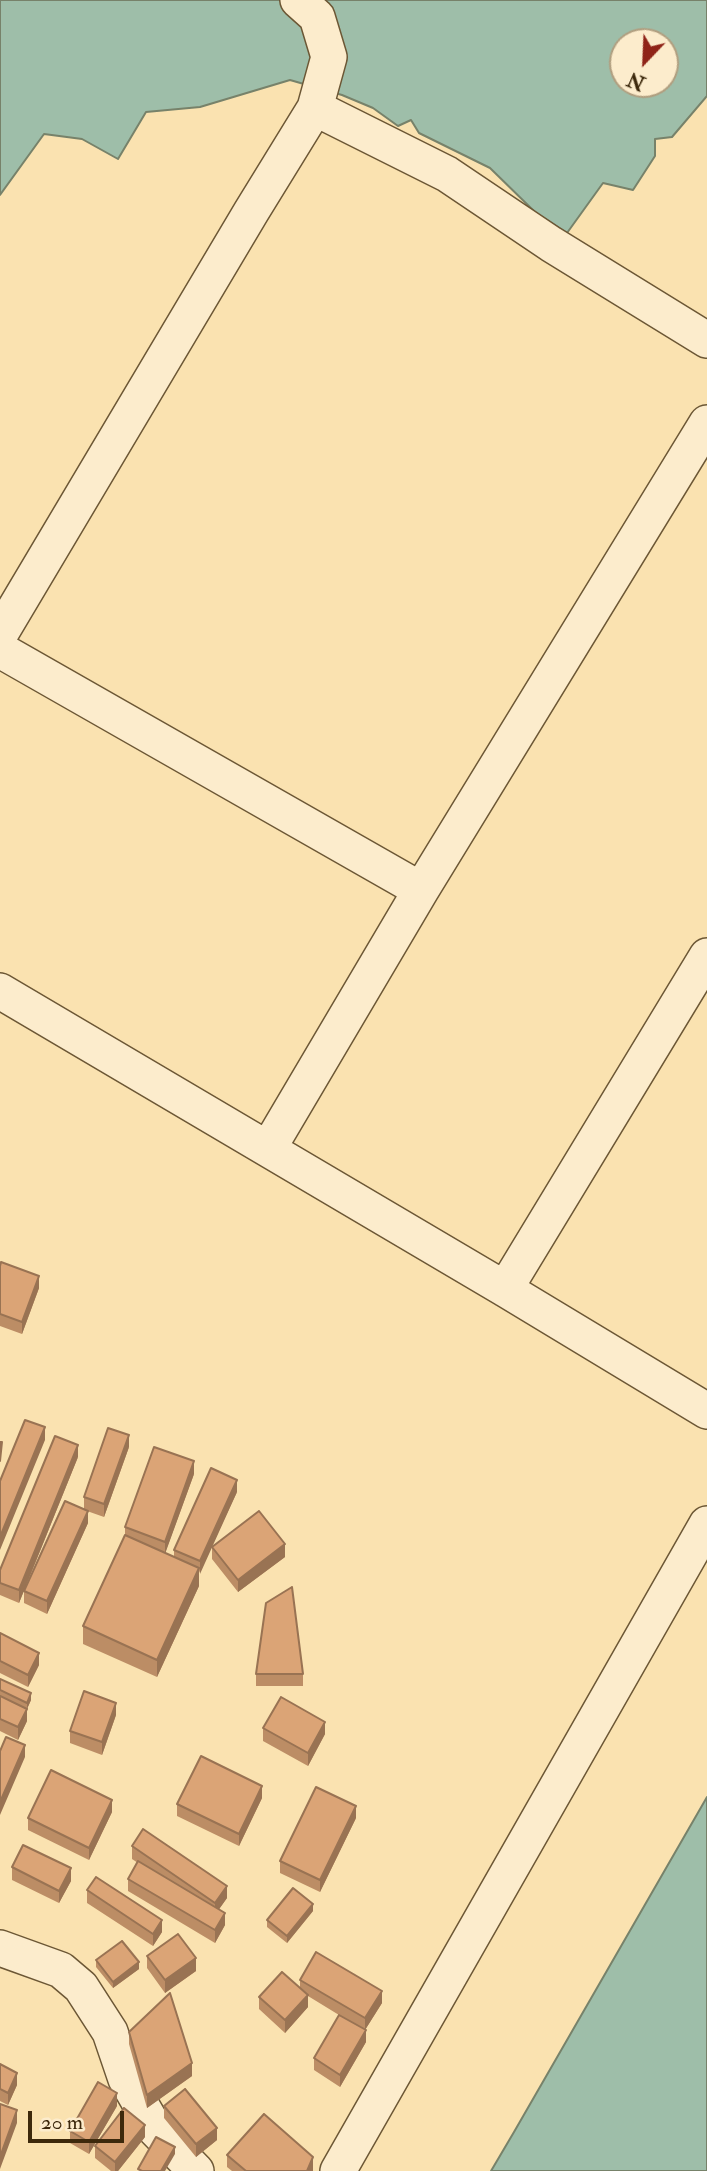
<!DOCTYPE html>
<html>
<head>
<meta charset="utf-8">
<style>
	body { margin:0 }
	#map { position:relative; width:707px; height:2171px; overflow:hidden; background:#fae2b0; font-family:"IM FELL Double Pica",serif }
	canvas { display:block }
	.north { position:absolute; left:609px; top:28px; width:70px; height:70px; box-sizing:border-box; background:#fceccc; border:2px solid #b09e7f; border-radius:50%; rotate:203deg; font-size:19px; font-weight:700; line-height:28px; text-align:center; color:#3d290c }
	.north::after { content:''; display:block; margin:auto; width:24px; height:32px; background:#8f2418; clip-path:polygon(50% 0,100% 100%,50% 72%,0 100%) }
	.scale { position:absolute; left:28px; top:2111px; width:96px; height:32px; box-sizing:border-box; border:4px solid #3d290c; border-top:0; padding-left:9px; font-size:21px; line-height:24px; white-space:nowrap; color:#3d290c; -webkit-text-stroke:5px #fceccc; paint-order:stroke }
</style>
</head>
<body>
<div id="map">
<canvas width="707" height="2171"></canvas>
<div class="north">N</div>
<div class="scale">20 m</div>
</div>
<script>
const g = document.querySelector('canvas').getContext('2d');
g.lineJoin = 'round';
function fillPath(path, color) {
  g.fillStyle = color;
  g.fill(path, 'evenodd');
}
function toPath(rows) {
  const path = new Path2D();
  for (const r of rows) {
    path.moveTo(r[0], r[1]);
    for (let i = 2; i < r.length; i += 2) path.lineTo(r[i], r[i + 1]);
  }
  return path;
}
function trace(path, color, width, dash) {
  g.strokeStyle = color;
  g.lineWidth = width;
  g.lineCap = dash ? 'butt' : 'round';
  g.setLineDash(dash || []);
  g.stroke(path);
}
const water = toPath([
	[0,0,707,0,707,96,672,137,655,139,655,156,633,190,603,183,567,233,536,213,490,168,419,133,411,120,398,126,373,108,342,95,290,80,200,107,146,112,118,159,82,139,44,134,0,195,0,0],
	[623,42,665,42,665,84,623,84,623,42],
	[707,1797,707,2171,491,2171,514,2132,707,1797]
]);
const minor = toPath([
	[315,108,447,174,551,244,707,340],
	[0,634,251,212,315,108,329,57,317,17,298,0],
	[0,650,421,890],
	[0,991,505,1289,707,1411],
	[268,1149,421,890,707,423],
	[505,1289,707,956],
	[0,1948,61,1970,81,1987,110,2032,126,2079,155,2129,196,2171],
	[338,2171,707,1524]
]);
const wall = toPath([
	[0,1266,39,1288,22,1334,0,1326],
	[129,1447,104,1517,87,1511,88,1523,47,1614,24,1603,24,1591,84,1509,84,1497],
	[78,1457,19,1603,0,1595,0,1570],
	[194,1474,165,1553,174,1557,174,1550,237,1492,199,1573,199,1586,157,1677,83,1644,83,1626,125,1536,125,1527],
	[212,1547,285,1557,238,1592,212,1559],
	[0,1633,39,1665,28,1687,0,1673],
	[256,1674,303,1674,303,1686,256,1686],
	[0,1679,31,1700,27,1709,27,1721,18,1740,0,1731],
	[116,1715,102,1755,70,1743,70,1731],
	[263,1728,325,1734,308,1766,263,1741],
	[262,1798,239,1846,177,1816,177,1804],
	[112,1812,89,1860,28,1830,28,1818],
	[356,1818,320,1892,280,1873,280,1861],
	[132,1846,227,1898,219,1909,225,1925,215,1943,128,1891,128,1879,138,1863,132,1859],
	[12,1867,71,1881,59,1903,12,1880],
	[87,1890,162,1932,153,1946,87,1903],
	[313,1911,287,1943,267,1927,267,1920],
	[147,1956,196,1971,165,1993,147,1968],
	[96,1960,139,1969,113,1988,96,1967],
	[300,1980,382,2003,365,2030,366,2042,340,2087,314,2070,314,2058,339,2015,308,1996,308,2007,285,2033,259,2009,259,1997,300,1988],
	[129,2032,192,2076,147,2108,129,2044],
	[0,2064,17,2085,8,2105,0,2101],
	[117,2106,89,2154,70,2143,70,2131],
	[164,2106,217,2140,196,2157,164,2118],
	[145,2137,118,2171,111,2171,95,2158,95,2146],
	[227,2155,313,2170,313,2171,232,2171,227,2167]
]);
const shadedWall = toPath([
	[39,1276,39,1288,22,1334,22,1322],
	[45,1427,45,1440,0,1550,0,1537],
	[129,1435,129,1447,104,1517,104,1504],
	[78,1445,78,1457,19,1603,19,1590],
	[194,1461,194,1474,165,1554,165,1542],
	[237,1480,237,1492,200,1574,200,1561],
	[88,1511,88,1523,47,1614,47,1601],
	[285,1544,285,1557,238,1592,238,1580],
	[199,1568,199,1586,157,1677,157,1660],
	[39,1653,39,1665,28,1687,28,1675],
	[31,1693,31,1700,27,1709,27,1703],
	[116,1703,116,1715,102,1755,102,1742],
	[27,1709,27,1721,18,1740,18,1727],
	[325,1722,325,1734,308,1766,308,1753],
	[25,1745,25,1757,0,1815,0,1802],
	[262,1786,262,1798,239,1846,239,1834],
	[112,1800,112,1812,89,1860,89,1848],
	[356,1806,356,1818,320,1892,320,1880],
	[71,1868,71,1881,59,1903,59,1891],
	[227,1886,227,1898,215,1915,215,1903],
	[313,1904,313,1911,287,1943,287,1936],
	[225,1913,225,1925,215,1943,215,1930],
	[162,1920,162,1932,153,1946,153,1934],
	[196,1958,196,1971,165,1993,165,1980],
	[139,1962,139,1969,113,1988,113,1982],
	[382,1991,382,2003,365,2030,365,2018],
	[308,1995,308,2007,285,2033,285,2020],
	[366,2030,366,2042,340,2087,340,2075],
	[192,2063,192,2076,147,2108,147,2095],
	[17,2073,17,2085,8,2105,8,2093],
	[117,2093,117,2106,89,2154,89,2142],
	[17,2110,17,2123,0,2169,0,2157],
	[145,2125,145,2137,118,2171,115,2171,115,2162],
	[217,2128,217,2140,196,2157,196,2144],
	[175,2147,175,2154,165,2171,161,2171],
	[313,2157,313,2171,307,2171]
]);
const building = toPath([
	[1,1262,39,1276,22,1322,0,1314,0,1266,1,1262],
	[25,1420,45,1427,0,1537,0,1481,25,1420],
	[108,1428,129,1435,104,1504,84,1497,108,1428],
	[55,1436,78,1445,19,1590,0,1583,0,1570,55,1436],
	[0,1442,2,1442,0,1461,0,1442],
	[154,1447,194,1461,165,1542,125,1527,154,1447],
	[211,1468,237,1480,200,1561,174,1550,211,1468],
	[65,1501,88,1511,47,1601,24,1591,65,1501],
	[259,1511,285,1544,238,1580,212,1547,259,1511],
	[125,1535,199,1568,157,1660,83,1626,125,1535],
	[292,1587,303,1674,256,1674,266,1603,292,1587],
	[0,1633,39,1653,28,1675,0,1661,0,1633],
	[0,1679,31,1693,27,1703,0,1690,0,1679],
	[84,1691,116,1703,102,1742,70,1731,84,1691],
	[0,1696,27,1709,18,1727,0,1719,0,1696],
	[281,1697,325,1722,308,1753,263,1728,281,1697],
	[6,1737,25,1745,0,1802,0,1751,6,1737],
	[201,1756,262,1786,239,1834,177,1804,201,1756],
	[51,1770,112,1800,89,1848,28,1818,51,1770],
	[316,1787,356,1806,320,1880,280,1861,316,1787],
	[143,1829,227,1886,215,1903,132,1846,143,1829],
	[23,1845,71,1868,59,1891,12,1867,23,1845],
	[138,1861,225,1913,215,1930,128,1879,138,1861],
	[96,1877,162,1920,153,1934,87,1890,96,1877],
	[293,1888,313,1904,287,1936,267,1920,293,1888],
	[178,1934,196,1958,165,1980,147,1956,178,1934],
	[122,1941,139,1962,113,1982,96,1960,122,1941],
	[316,1952,382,1991,365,2018,300,1980,316,1952],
	[282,1972,308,1995,285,2020,259,1997,282,1972],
	[170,1993,192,2063,147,2095,129,2032,170,1993],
	[339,2015,366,2030,340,2075,314,2058,339,2015],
	[0,2064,17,2073,8,2093,0,2089,0,2064],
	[98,2082,117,2093,89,2142,70,2131,98,2082],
	[185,2089,217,2128,196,2144,164,2106,185,2089],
	[0,2104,17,2110,0,2157,0,2104],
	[124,2108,145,2125,115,2162,95,2146,124,2108],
	[264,2114,313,2157,307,2171,246,2171,227,2155,264,2114],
	[156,2137,175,2147,161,2171,142,2171,138,2169,156,2137]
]);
fillPath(water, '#9ebea9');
trace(water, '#77826a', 2);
trace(minor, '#6c5735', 38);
trace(minor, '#fceccc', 35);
fillPath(wall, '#bc8d65');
fillPath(shadedWall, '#997353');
fillPath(building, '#dba476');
trace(building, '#997353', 2);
</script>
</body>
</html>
